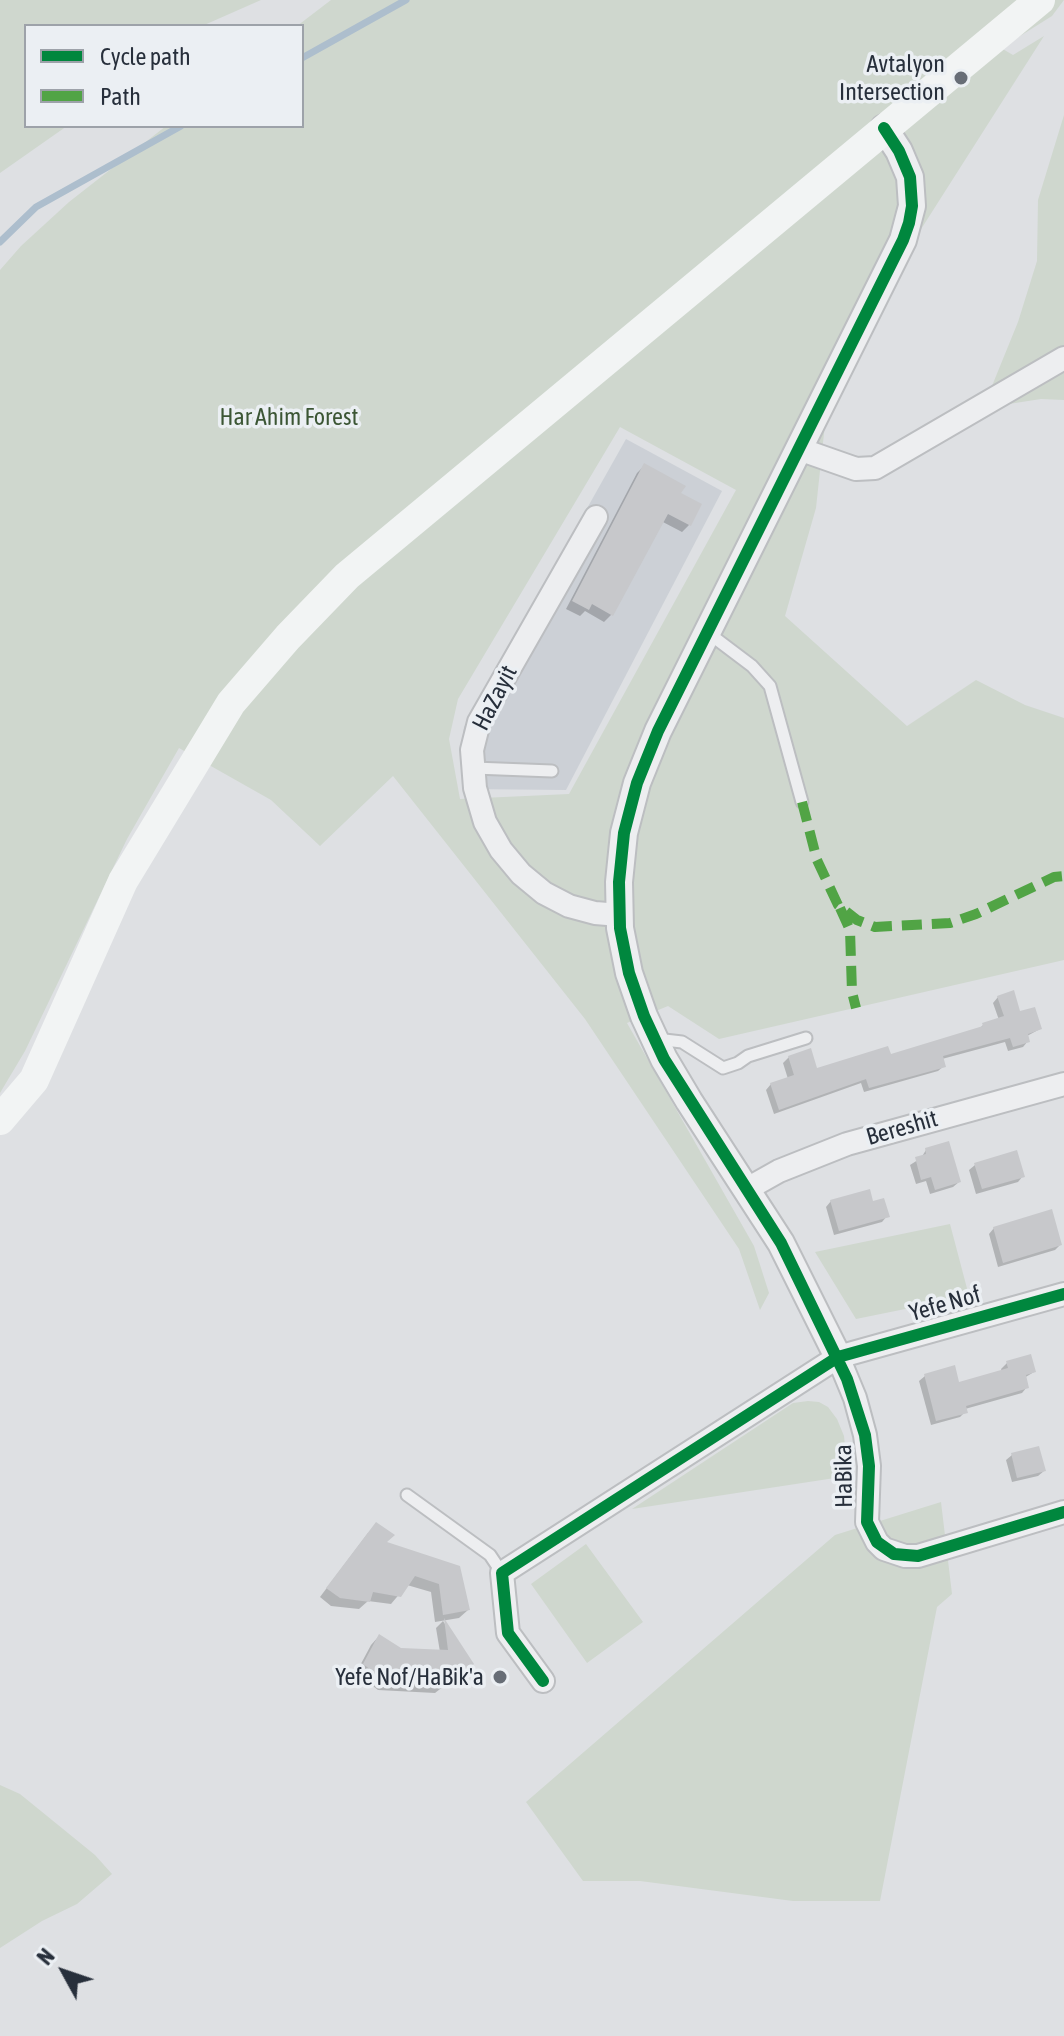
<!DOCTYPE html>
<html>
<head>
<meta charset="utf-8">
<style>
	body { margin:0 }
	#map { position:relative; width:1064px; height:2036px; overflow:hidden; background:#dee0e3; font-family:"Asap Condensed",sans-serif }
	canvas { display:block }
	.legend { position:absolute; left:24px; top:24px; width:280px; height:104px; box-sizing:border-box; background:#ebeff3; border:2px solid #9da2a9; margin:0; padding:10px 14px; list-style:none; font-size:24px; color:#272f3b }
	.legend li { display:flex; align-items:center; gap:16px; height:40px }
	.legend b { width:40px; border:2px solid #9da2a9 }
	.north { position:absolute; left:24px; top:1932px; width:80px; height:80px; -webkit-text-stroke:6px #ebeff3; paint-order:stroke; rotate:310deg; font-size:22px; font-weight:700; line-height:32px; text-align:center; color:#272f3b }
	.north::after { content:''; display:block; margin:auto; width:28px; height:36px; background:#272f3b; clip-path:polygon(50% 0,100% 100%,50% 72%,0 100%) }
</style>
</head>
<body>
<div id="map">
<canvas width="1064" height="2036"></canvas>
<ul class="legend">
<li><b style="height:10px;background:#00873e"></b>Cycle path</li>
<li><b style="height:10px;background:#51a445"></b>Path</li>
</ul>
<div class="north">N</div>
</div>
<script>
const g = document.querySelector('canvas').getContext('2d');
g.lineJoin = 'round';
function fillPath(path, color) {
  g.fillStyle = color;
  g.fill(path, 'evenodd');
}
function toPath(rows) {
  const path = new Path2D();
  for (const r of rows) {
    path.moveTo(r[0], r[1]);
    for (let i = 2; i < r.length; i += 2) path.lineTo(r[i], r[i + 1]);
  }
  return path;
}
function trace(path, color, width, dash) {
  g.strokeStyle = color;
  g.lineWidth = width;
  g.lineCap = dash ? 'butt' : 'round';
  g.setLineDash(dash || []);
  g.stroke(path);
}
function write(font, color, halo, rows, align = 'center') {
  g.font = font + ' "Asap Condensed",sans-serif';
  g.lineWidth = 7;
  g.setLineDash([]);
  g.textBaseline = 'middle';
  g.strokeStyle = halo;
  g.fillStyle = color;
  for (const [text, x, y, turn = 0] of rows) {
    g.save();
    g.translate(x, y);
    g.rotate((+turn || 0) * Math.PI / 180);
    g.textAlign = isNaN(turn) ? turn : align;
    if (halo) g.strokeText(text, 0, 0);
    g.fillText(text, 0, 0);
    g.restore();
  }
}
const built = toPath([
	[626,439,722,491,566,790,465,789,460,753,464,727]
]);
const green = toPath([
	[0,0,261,0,202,26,26,26,26,126,67,126,0,173],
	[331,0,1064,0,1052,16,1001,48,1013,55,1044,36,881,292,825,424,816,508,785,616,907,726,976,680,1025,705,1064,718,1064,960,719,1039,668,1006,627,1023,754,1246,769,1293,760,1310,739,1249,585,1019,393,776,320,846,271,800,179,748,127,839,25,1051,0,1093,0,270,21,246,69,202,166,126,302,126,302,26,297,26],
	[620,427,736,490,569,794,460,799,449,739,458,699],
	[1064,115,1064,400,1041,399,983,408,1018,322,1037,261,1038,200],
	[950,1224,969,1296,856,1319,815,1252],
	[808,1401,819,1402,828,1407,837,1419,844,1436,848,1476,632,1509,793,1403],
	[941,1502,952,1594,937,1607,880,1901,793,1901,640,1881,583,1881,526,1802,835,1535],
	[586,1544,643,1622,587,1663,531,1584],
	[0,1785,20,1794,95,1855,112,1874,77,1904,42,1921,0,1948]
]);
const shadow = toPath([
	[644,466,678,494,689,525,682,532,661,521,612,614,604,622,585,611,580,616,566,609,637,473],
	[998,997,1040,1029,1027,1036,1028,1041,1023,1047,1008,1051,1005,1042,942,1059,944,1066,938,1071,864,1092,861,1083,774,1114,766,1090,771,1084,788,1079,783,1063,789,1057,816,1071,890,1056,978,1030,983,1025,999,1020,993,1003],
	[926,1150,959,1182,953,1187,930,1194,926,1181,916,1184,910,1165,921,1158],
	[975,1165,1023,1176,1018,1182,976,1194,969,1170],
	[831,1201,871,1204,887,1216,882,1222,834,1235,826,1207],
	[994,1228,1060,1245,1055,1250,998,1267,989,1234],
	[1007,1363,1034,1372,1024,1378,1027,1387,1022,1393,965,1409,965,1412,960,1417,931,1425,919,1381,925,1376,958,1385,1002,1372,1001,1369],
	[1012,1455,1044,1471,1038,1476,1012,1482,1006,1460],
	[368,1533,384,1544,458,1567,468,1610,459,1618,435,1622,431,1592,407,1585,391,1604,368,1601,359,1609,331,1606,320,1597],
	[443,1621,472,1664,435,1693,378,1690,356,1673,371,1645,379,1636,400,1650,440,1652,436,1628]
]);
const stream = toPath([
	[302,58,406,0],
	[0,242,36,207,181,126]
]);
const building = toPath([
	[644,463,686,486,681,493,702,504,691,526,668,514,613,616,592,604,589,610,572,601],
	[1014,990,1020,1011,1035,1007,1042,1029,1028,1034,1030,1042,1013,1047,1010,1038,943,1056,946,1067,869,1088,866,1079,779,1110,770,1083,794,1075,788,1056,811,1048,817,1068,888,1046,891,1054,983,1026,982,1023,1004,1016,997,996],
	[949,1141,961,1182,935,1190,931,1177,921,1180,915,1157,926,1154,925,1148],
	[1017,1150,1025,1177,982,1189,974,1163],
	[870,1189,873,1201,884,1198,890,1217,839,1231,830,1200],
	[1052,1209,1062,1245,1003,1263,993,1227],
	[1031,1354,1036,1372,1026,1375,1029,1388,966,1406,968,1413,936,1421,924,1374,955,1365,959,1382,1008,1368,1006,1361],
	[1039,1446,1046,1471,1017,1478,1011,1453],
	[376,1522,395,1535,387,1542,460,1566,470,1610,443,1615,439,1584,415,1576,401,1597,373,1592,370,1602,340,1598,326,1588],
	[444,1618,474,1664,445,1685,387,1682,363,1664,379,1634,401,1648,448,1650]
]);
const service = toPath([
	[707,632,752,666,770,686,802,802],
	[474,768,552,771],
	[656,1039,682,1042,723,1068,738,1063,748,1056,806,1038],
	[407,1495,490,1555,502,1573]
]);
const minor = toPath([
	[799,449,856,469,875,468,1064,358],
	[596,517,479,722,472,750,475,788,485,822,501,850,521,874,544,893,569,906,595,913,620,915],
	[747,1189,779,1171,847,1144,1064,1084],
	[838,1357,855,1398,865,1435,869,1466,867,1522,877,1542,884,1549,905,1556,918,1556,1064,1512],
	[543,1681,508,1633,502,1573,838,1357,1064,1294]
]);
const tertiary = toPath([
	[838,1357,781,1243,689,1101,664,1059,644,1016,629,973,620,928,619,882,624,833,637,783,658,731,903,240,912,206,910,177,899,151,884,128]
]);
const secondary = toPath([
	[0,1120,34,1080,123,881,231,703,288,637,347,576,1040,0]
]);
const quiet = toPath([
	[802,802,817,860,838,905,857,920,875,927,950,923,976,914,1054,877,1064,876],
	[840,908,850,930,852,992,856,1008]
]);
const cycleway = toPath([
	[884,128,899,151,910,177,912,206,909,223,903,240,658,731,637,783,624,833,619,882,620,928,629,973,644,1016,664,1059,781,1243,847,1379,865,1435,869,1466,867,1522,877,1542,894,1554,918,1556,1064,1512],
	[543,1681,508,1633,502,1573,838,1357,1064,1294]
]);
const markers = [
	[961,78,8,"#676d76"],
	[500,1677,8,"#676d76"]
];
const poiNames = [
	["Avtalyon",945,64],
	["Intersection",945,92],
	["Yefe Nof/HaBik'a",484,1677]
];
const parkNames = [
	["Har Ahim Forest",289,417]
];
const streetNames = [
	["HaZayit",495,698,-63],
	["Bereshit",902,1128,-16],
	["Yefe Nof",945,1304,-16],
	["HaBika",844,1476,-91]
];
fillPath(built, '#ccd0d6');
fillPath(green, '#cfd7ce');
fillPath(shadow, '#0003');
trace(stream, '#adbecd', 7);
fillPath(building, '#c7c8cb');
trace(service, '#bcbec1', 15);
trace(minor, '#bcbec1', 26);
trace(tertiary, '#bcbec1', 30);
trace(service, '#edeef0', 11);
trace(minor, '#edeef0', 22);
trace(tertiary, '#edeef0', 26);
trace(secondary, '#f2f4f4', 30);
trace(quiet, '#51a445', 10, [20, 10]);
trace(cycleway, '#00873e', 12);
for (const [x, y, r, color] of markers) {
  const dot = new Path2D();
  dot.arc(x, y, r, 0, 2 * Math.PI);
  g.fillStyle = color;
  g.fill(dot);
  trace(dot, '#ebeff3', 3);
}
write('24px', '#272f3b', '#ebeff3', poiNames, 'right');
write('24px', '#3c5635', '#ebeff3', parkNames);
write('24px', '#272f3b', '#ebeff3', streetNames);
</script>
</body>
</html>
